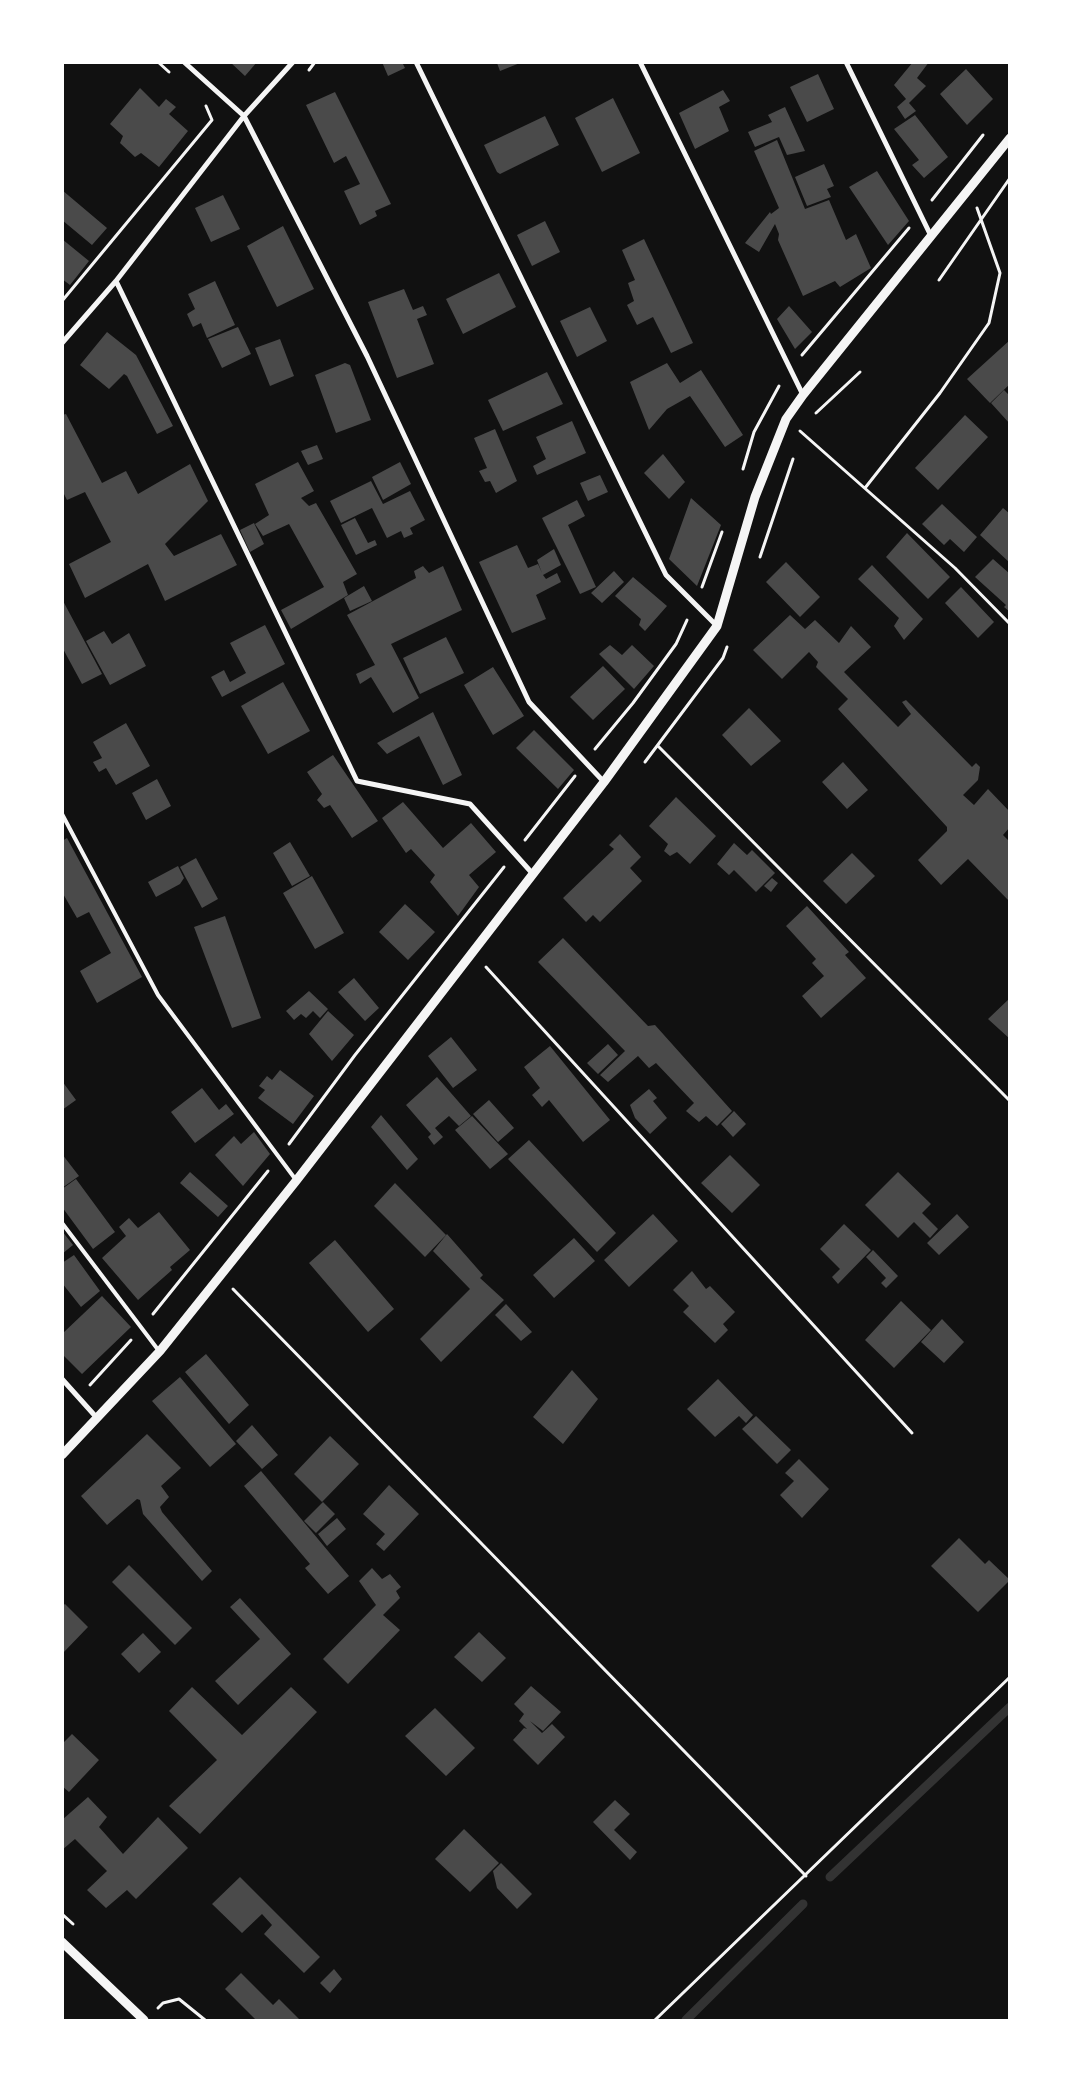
<!DOCTYPE html>
<html>
<head>
<meta charset="utf-8">
<style>
	body { margin:0 }
	#map { position:relative; width:1072px; height:2083px; overflow:hidden; background:#111; font-family:Jost,sans-serif }
	canvas { display:block }
	.frame { position:absolute; inset:0; border:64px solid #fff; pointer-events:none }
</style>
</head>
<body>
<div id="map">
<canvas width="1072" height="2083"></canvas>
<div class="frame"></div>
</div>
<script>
const g = document.querySelector('canvas').getContext('2d');
g.lineJoin = 'round';
function toPath(rows) {
  const path = new Path2D();
  for (const r of rows) {
    path.moveTo(r[0], r[1]);
    for (let i = 2; i < r.length; i += 2) path.lineTo(r[i], r[i + 1]);
  }
  return path;
}
function trace(path, color, width, dash) {
  g.strokeStyle = color;
  g.lineWidth = width;
  g.lineCap = dash ? 'butt' : 'round';
  g.setLineDash(dash || []);
  g.stroke(path);
}
function fillPath(path, color) {
  g.fillStyle = color;
  g.fill(path, 'evenodd');
}
const stream = toPath([
	[830,1877,1010,1707],
	[686,2020,803,1904]
]);
const building = toPath([
	[230,62,257,62,245,76],
	[382,62,402,62,405,68,388,76],
	[913,62,929,62,917,78,926,86,909,103,916,111,905,119,897,107,906,99,894,85],
	[497,63,520,63,500,71],
	[966,69,993,99,967,125,940,94],
	[818,74,834,109,807,122,790,87],
	[140,88,159,107,166,99,176,107,169,114,188,131,159,167,141,153,135,157,120,143,123,136,110,124],
	[723,90,730,101,719,107,729,131,695,149,679,113],
	[335,92,391,204,375,211,377,216,360,225,344,191,360,184,346,156,334,163,306,105],
	[613,98,640,153,602,172,575,118],
	[785,107,805,151,787,155,779,137,755,147,748,132,772,122,768,115],
	[915,115,948,157,924,178,912,165,919,160,894,129],
	[545,116,559,145,500,174,497,172,484,145],
	[777,140,805,209,829,200,846,240,856,234,871,268,840,287,835,281,803,296,778,240,779,234,775,224,759,252,745,243,770,212,771,214,779,208,754,151],
	[824,164,834,186,827,189,831,197,807,206,795,177],
	[877,171,909,221,888,245,849,187],
	[62,190,107,228,92,245,62,220],
	[223,195,240,229,211,242,195,208],
	[545,221,560,252,532,266,517,235],
	[283,226,314,289,277,307,247,246],
	[62,239,89,261,70,285,62,279],
	[644,239,693,343,671,353,653,317,637,325,627,305,634,301,628,283,635,280,622,250],
	[499,273,516,307,463,334,446,299],
	[215,281,235,325,207,338,201,323,193,327,187,314,195,309,188,294],
	[404,289,413,310,423,306,427,315,417,319,434,364,397,378,368,302],
	[789,306,812,332,795,349,777,319],
	[590,307,607,341,577,357,560,321],
	[238,327,251,354,222,368,208,339],
	[107,332,136,355,173,426,157,434,127,376,124,374,109,389,80,365],
	[280,339,294,376,270,386,255,348],
	[1010,340,1010,384,990,403,967,379],
	[345,363,350,365,371,420,336,433,315,375],
	[667,363,680,383,701,370,743,435,725,447,690,396,667,409,649,430,630,382],
	[547,372,563,404,503,431,488,400],
	[1004,390,1010,396,1010,424,991,403],
	[66,414,102,483,126,471,138,494,190,464,208,501,165,544,174,556,221,534,237,565,165,601,148,564,85,598,69,564,111,542,85,492,67,500,62,490,62,415],
	[965,415,988,437,938,490,915,468],
	[572,421,586,453,537,475,533,466,546,459,536,437],
	[495,429,517,481,496,493,490,481,485,482,479,471,487,468,474,438],
	[317,445,323,459,308,465,301,451],
	[663,454,685,482,669,499,644,473],
	[298,462,314,491,301,498,309,506,316,503,357,574,343,582,348,595,291,629,281,610,324,587,289,524,263,536,255,524,269,515,255,484],
	[400,462,411,484,383,500,372,477],
	[600,475,608,492,588,501,580,483],
	[371,481,383,504,410,491,425,520,410,528,413,534,404,538,401,531,387,538,372,508,341,523,330,501],
	[691,498,721,525,697,586,669,559],
	[577,500,585,516,568,525,596,587,580,594,542,518],
	[942,504,977,537,964,552,950,539,944,545,922,524],
	[1003,508,1010,514,1010,563,980,535],
	[355,518,368,543,375,540,377,545,356,555,341,525],
	[254,523,264,544,250,552,240,530],
	[907,533,950,577,928,599,886,557],
	[517,545,528,568,538,564,542,573,537,560,554,549,561,565,543,575,546,579,557,573,561,582,536,595,546,619,512,633,479,562],
	[993,559,1010,574,1010,612,1004,607,1006,605,975,577],
	[786,562,820,597,800,617,766,582],
	[872,565,923,619,904,640,894,626,899,618,858,579],
	[423,566,429,573,443,566,462,610,391,644,419,698,393,713,371,677,360,684,356,674,375,665,347,615,416,578,414,571],
	[614,571,624,582,602,603,591,593],
	[633,577,667,606,645,631,639,625,641,619,615,596],
	[364,586,372,601,350,611,344,598],
	[961,587,994,622,978,638,945,603],
	[62,599,102,674,82,684,62,647],
	[790,615,805,629,815,620,839,643,851,626,871,647,844,672,898,727,911,714,902,702,906,700,972,767,976,763,980,767,978,780,963,795,974,805,988,789,1010,812,1010,827,1003,835,1010,842,1010,902,968,859,941,885,918,860,947,831,947,827,838,709,848,699,816,667,818,662,809,652,782,679,753,650],
	[265,625,285,664,222,697,211,677,224,670,230,682,246,673,230,643],
	[104,631,112,644,129,633,146,666,110,685,86,641],
	[446,637,464,673,420,694,403,658],
	[610,645,622,655,632,645,654,666,634,689,599,654],
	[603,666,625,689,593,720,570,697],
	[493,667,524,716,493,735,464,685],
	[283,682,310,731,268,754,241,706],
	[749,708,781,741,751,766,722,735],
	[433,712,462,775,443,785,419,736,387,754,377,743],
	[126,723,150,766,116,785,106,768,99,772,93,762,102,758,93,742],
	[534,730,574,770,558,789,516,748],
	[333,755,378,821,352,838,330,805,324,808,317,800,322,794,307,772],
	[843,762,868,790,847,809,822,782],
	[157,779,171,806,146,820,132,793],
	[676,797,716,836,690,864,677,852,670,856,664,851,668,844,649,826],
	[403,802,443,848,471,823,496,852,469,875,479,887,458,916,430,882,435,875,411,849,406,853,382,818],
	[620,834,641,857,630,868,642,881,600,922,593,915,586,922,563,898,614,849,609,845],
	[67,838,142,977,97,1003,80,971,111,953,89,912,77,918,62,892,62,841],
	[290,842,310,876,292,886,273,853],
	[734,843,747,855,752,850,775,873,756,892,734,870,729,875,717,864],
	[852,853,875,876,846,904,823,881],
	[196,858,218,899,202,908,180,867],
	[178,866,184,878,180,884,156,897,148,882],
	[312,876,344,933,315,949,283,893],
	[772,878,778,883,771,892,764,886],
	[405,904,435,932,408,960,379,932],
	[807,906,849,952,845,955,866,978,821,1018,802,996,824,976,812,963,816,959,786,926],
	[225,916,261,1018,232,1028,194,927],
	[563,938,648,1026,655,1025,732,1111,717,1126,706,1116,699,1122,686,1111,694,1103,656,1063,649,1068,638,1056,608,1082,600,1075,625,1051,538,962],
	[354,978,379,1008,365,1021,338,992],
	[309,991,328,1009,320,1018,313,1011,306,1018,301,1014,294,1020,286,1011],
	[1010,998,1010,1039,988,1019],
	[328,1011,354,1035,332,1061,309,1034],
	[451,1037,477,1070,453,1088,428,1056],
	[608,1044,618,1055,598,1074,587,1063],
	[550,1046,610,1120,583,1142,549,1100,542,1107,532,1095,540,1088,524,1067],
	[280,1070,314,1096,293,1124,258,1098,265,1090,259,1086,267,1076,272,1080],
	[437,1077,471,1116,459,1126,449,1116,435,1128,443,1137,434,1145,428,1137,431,1134,406,1105],
	[62,1081,76,1100,62,1110],
	[202,1088,219,1110,226,1104,234,1114,195,1143,171,1112],
	[649,1089,657,1098,653,1101,667,1118,650,1134,635,1118,630,1105],
	[489,1100,514,1128,498,1142,473,1114],
	[734,1111,746,1124,733,1137,721,1124],
	[381,1115,418,1159,407,1170,371,1127],
	[472,1116,508,1154,490,1169,455,1130],
	[254,1132,270,1154,243,1186,215,1155,234,1136,241,1144],
	[529,1140,616,1233,597,1252,508,1159],
	[62,1154,79,1176,62,1188],
	[730,1155,760,1185,732,1213,701,1183],
	[190,1172,228,1206,218,1217,180,1183],
	[898,1172,931,1204,922,1213,938,1229,930,1238,914,1222,898,1238,865,1205],
	[76,1179,115,1232,93,1249,62,1207,62,1189],
	[395,1183,446,1235,425,1257,374,1206],
	[159,1212,190,1250,170,1267,172,1270,138,1300,102,1258,126,1236,119,1227,129,1218,138,1228],
	[653,1214,678,1241,629,1287,604,1260],
	[957,1214,969,1227,939,1255,927,1243],
	[844,1224,871,1250,838,1284,832,1277,840,1269,820,1249],
	[62,1231,73,1245,62,1254],
	[447,1234,483,1275,480,1278,504,1300,441,1362,420,1339,470,1289,433,1251],
	[574,1238,595,1261,554,1298,533,1275],
	[335,1240,394,1309,368,1332,309,1263],
	[873,1250,898,1276,886,1288,881,1283,886,1278,866,1257],
	[74,1255,100,1291,81,1307,62,1283,62,1263],
	[692,1271,706,1289,710,1286,735,1312,723,1324,728,1330,715,1343,683,1312,689,1306,673,1290],
	[102,1296,131,1327,82,1374,62,1354,62,1334],
	[901,1301,931,1330,894,1368,865,1340],
	[506,1304,532,1332,521,1341,495,1315],
	[942,1319,964,1342,944,1363,921,1342],
	[206,1354,249,1405,229,1424,185,1372],
	[572,1370,598,1399,563,1444,533,1417],
	[180,1377,236,1444,210,1467,152,1401],
	[718,1379,753,1415,746,1423,739,1416,715,1437,687,1409],
	[756,1416,791,1450,777,1464,742,1429],
	[252,1425,278,1455,262,1469,236,1441],
	[147,1434,181,1468,161,1486,169,1497,160,1507,162,1512,212,1571,202,1581,143,1514,140,1500,137,1499,107,1525,81,1496],
	[330,1436,359,1464,322,1502,294,1474],
	[799,1459,829,1489,802,1518,780,1495,794,1481,785,1473],
	[261,1471,349,1576,328,1594,305,1568,310,1564,244,1486],
	[389,1485,419,1514,384,1551,376,1544,385,1534,363,1514],
	[323,1502,335,1514,316,1533,304,1521],
	[337,1518,346,1529,327,1546,318,1534],
	[959,1538,985,1564,989,1560,1010,1580,978,1612,931,1566],
	[129,1565,192,1628,175,1645,112,1582],
	[372,1568,382,1579,390,1574,401,1587,396,1591,400,1598,383,1615,400,1630,348,1684,323,1659,376,1605,359,1581],
	[240,1598,291,1654,238,1705,215,1681,260,1639,230,1607],
	[65,1604,88,1627,62,1654,62,1606],
	[479,1632,506,1658,482,1682,454,1657],
	[143,1633,161,1652,139,1673,121,1654],
	[531,1686,561,1712,543,1731,530,1721,542,1733,552,1724,565,1737,538,1765,513,1740,524,1728,527,1729,519,1721,524,1714,514,1704],
	[192,1687,242,1735,291,1687,317,1712,200,1834,169,1806,217,1760,169,1711],
	[435,1708,475,1748,446,1776,405,1736],
	[72,1734,99,1760,69,1792,62,1786,62,1744],
	[88,1797,107,1817,99,1827,123,1854,158,1817,188,1848,136,1899,127,1890,106,1908,87,1890,107,1871,75,1839,62,1850,62,1820],
	[615,1800,630,1814,614,1830,637,1852,630,1860,593,1822],
	[464,1829,499,1863,470,1892,435,1859],
	[501,1863,532,1894,517,1909,497,1888,493,1871],
	[240,1877,320,1957,304,1973,264,1934,272,1925,262,1914,242,1933,212,1904],
	[334,1969,342,1979,330,1993,320,1983],
	[241,1973,273,2005,279,1999,300,2020,256,2020,225,1989]
]);
const path = toPath([
	[158,62,169,72],
	[309,70,315,62],
	[932,200,983,135],
	[939,280,1010,178],
	[62,301,212,120,206,106],
	[802,355,909,228],
	[816,413,860,372],
	[800,431,955,568,1010,624],
	[743,469,754,432,779,386],
	[865,488,940,393,989,323,1000,273,977,208],
	[760,557,793,459],
	[702,587,722,532],
	[658,746,1010,1101],
	[595,749,633,703,676,644,687,620],
	[645,762,723,658,727,647],
	[525,840,575,776],
	[486,967,912,1433],
	[289,1144,355,1055,504,867],
	[233,1289,806,1876],
	[153,1314,268,1171],
	[90,1385,131,1340],
	[62,1914,73,1924],
	[158,2008,163,2003,179,1999,205,2020],
	[655,2020,1010,1677]
]);
const service = toPath([
	[62,814,158,995,296,1180],
	[62,1223,159,1351]
]);
const minor = toPath([
	[184,62,244,116,367,356,529,702,604,782],
	[416,62,666,575,717,626],
	[640,62,803,395],
	[846,62,931,236],
	[116,281,357,781,470,804,532,873],
	[62,343,116,281,244,116,293,62],
	[62,1379,97,1418]
]);
const tertiary = toPath([
	[62,1455,160,1351,296,1181,604,782,717,626,755,497,786,419,803,395,1010,138],
	[62,1942,144,2020]
]);
trace(stream, '#333', 9);
fillPath(building, '#4a4a4a');
trace(path, '#f5f5f5', 3);
trace(service, '#f5f5f5', 4);
trace(minor, '#f5f5f5', 5);
trace(tertiary, '#f5f5f5', 9);
</script>
</body>
</html>
